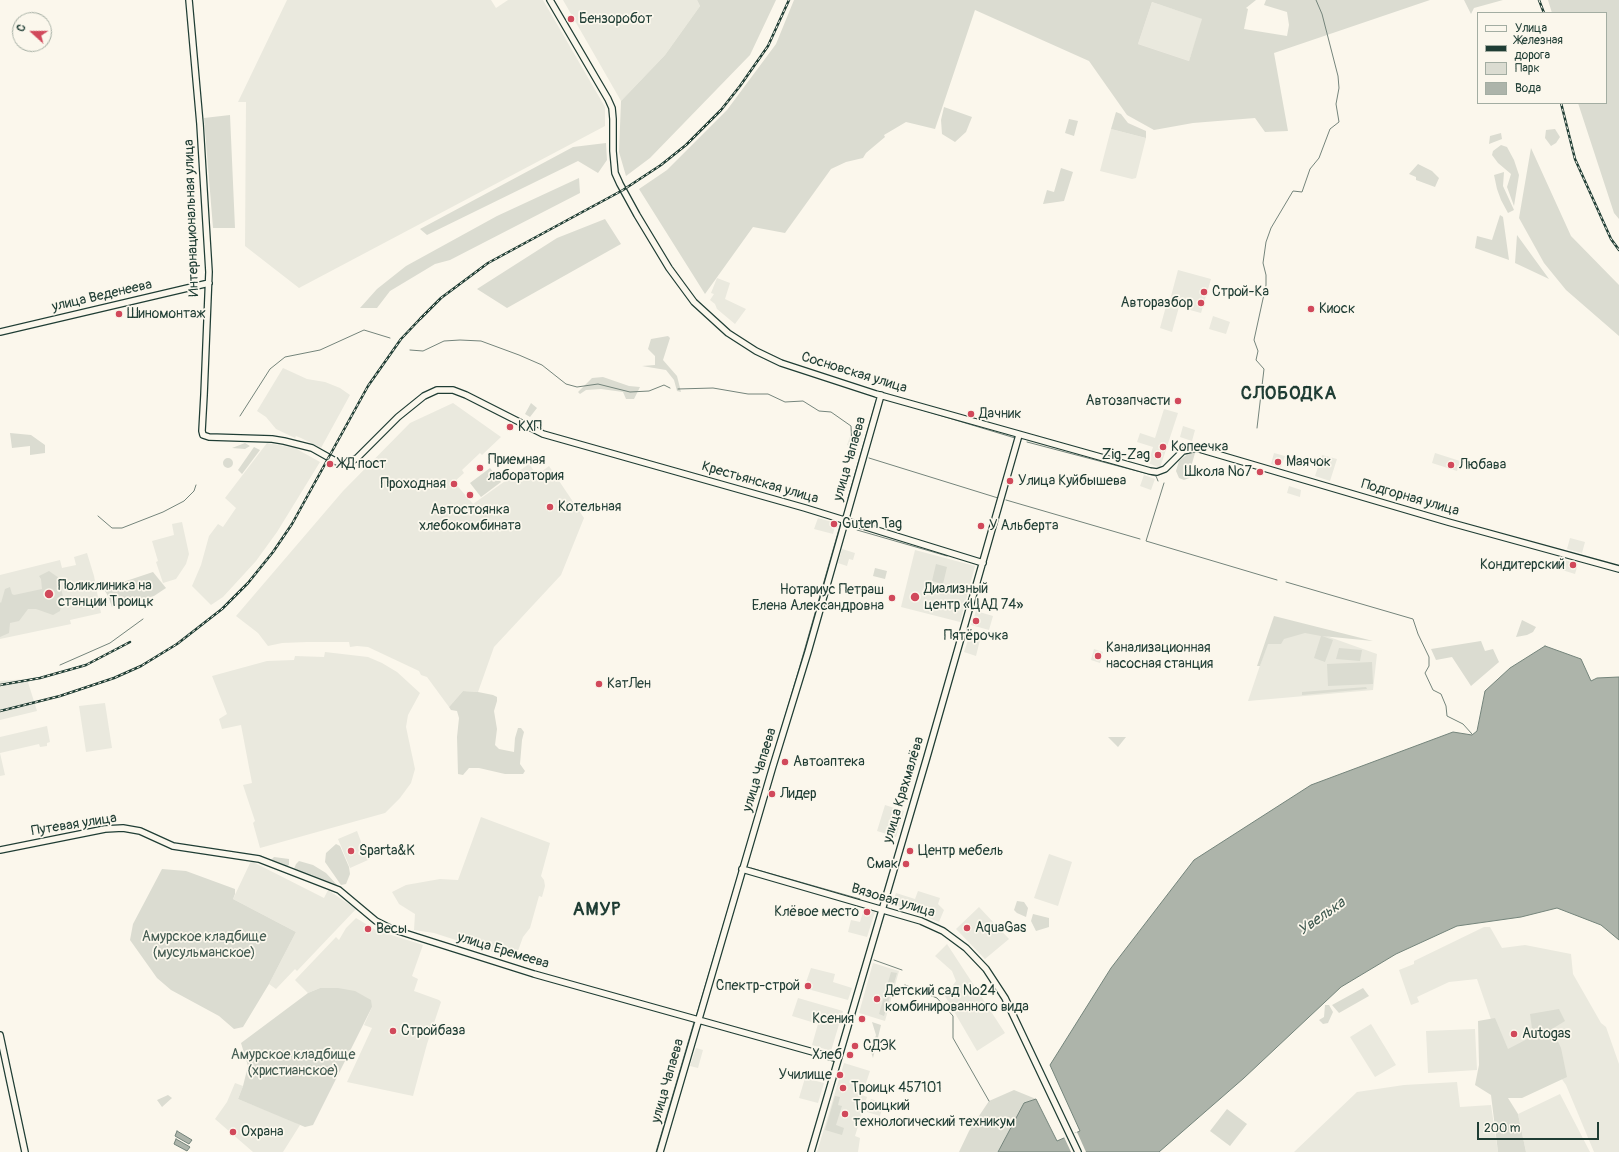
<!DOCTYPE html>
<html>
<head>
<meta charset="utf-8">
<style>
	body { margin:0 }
	#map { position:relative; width:1619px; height:1152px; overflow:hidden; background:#fbf7ec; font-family:Pangolin,sans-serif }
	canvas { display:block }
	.legend { position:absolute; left:1477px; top:12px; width:130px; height:92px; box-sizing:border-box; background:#fbf7ec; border:1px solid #a3ada2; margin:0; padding:5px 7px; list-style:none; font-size:12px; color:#1f3d34 }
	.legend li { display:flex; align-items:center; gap:8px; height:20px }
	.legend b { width:20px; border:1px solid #a3ada2 }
	.north { position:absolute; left:12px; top:12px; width:40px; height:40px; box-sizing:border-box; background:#fbf7ec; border:1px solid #a3ada2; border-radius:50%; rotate:291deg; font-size:11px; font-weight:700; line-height:16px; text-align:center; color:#1f3d34 }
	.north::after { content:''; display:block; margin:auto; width:14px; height:18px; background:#d1495b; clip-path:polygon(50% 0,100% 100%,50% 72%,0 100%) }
	.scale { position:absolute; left:1477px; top:1122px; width:122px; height:18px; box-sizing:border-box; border:2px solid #1f3d34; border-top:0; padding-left:5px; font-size:12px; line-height:14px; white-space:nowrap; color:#1f3d34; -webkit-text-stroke:3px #fbf7ec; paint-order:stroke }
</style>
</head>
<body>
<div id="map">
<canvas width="1619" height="1152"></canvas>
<ul class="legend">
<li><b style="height:5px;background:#fbf7ec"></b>Улица</li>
<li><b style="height:5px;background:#1f3d34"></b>Железная дорога</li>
<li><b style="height:11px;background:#dbdcd1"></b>Парк</li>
<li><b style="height:11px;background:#adb4aa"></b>Вода</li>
</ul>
<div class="north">С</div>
<div class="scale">200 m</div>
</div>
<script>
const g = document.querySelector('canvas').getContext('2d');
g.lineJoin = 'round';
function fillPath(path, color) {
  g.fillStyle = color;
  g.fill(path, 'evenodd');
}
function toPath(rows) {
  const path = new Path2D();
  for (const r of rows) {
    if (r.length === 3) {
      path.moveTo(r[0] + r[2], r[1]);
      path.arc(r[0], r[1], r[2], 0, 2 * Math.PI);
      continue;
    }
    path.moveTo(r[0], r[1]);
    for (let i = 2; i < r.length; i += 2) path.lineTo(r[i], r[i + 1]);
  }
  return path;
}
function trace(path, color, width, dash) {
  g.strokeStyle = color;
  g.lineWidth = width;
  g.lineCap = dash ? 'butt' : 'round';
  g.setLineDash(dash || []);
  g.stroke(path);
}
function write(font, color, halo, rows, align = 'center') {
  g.font = font + ' Pangolin,sans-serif';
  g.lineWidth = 3.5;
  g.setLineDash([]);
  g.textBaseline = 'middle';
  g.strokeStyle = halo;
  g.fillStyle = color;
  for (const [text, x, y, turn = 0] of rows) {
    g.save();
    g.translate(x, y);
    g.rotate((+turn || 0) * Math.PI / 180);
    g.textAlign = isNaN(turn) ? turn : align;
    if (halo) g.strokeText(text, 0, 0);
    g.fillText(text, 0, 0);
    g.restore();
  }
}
const built = toPath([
	[287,0,491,0,496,8,508,0,543,0,605,107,605,126,299,288,245,246,246,102,238,102],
	[563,0,697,0,700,6,665,55,621,101],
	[1152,2,1203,19,1189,61,1138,44],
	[1111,129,1146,138,1136,178,1132,179,1100,171],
	[1178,270,1211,279,1201,313,1179,307,1172,332,1160,328,1168,299,1170,300],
	[717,278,730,283,725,299,746,309,735,324,717,309,715,304,710,300,714,294,711,293],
	[1213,316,1230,322,1226,334,1209,329],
	[283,368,307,379,325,382,340,388,350,395,321,448,301,438,296,436,295,438,276,429,266,417,257,411],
	[453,403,501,437,482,455,480,453,462,470,464,473,454,482,473,504,529,464,537,475,549,466,584,518,561,575,494,647,478,692,463,691,449,707,427,677,421,675,419,671,368,647,357,646,350,647,349,642,307,642,282,643,268,646,258,633,236,616,343,491,410,423],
	[1164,409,1178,413,1160,468,1148,463,1153,447,1137,442,1140,433,1155,438],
	[1183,426,1195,430,1192,441,1180,437],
	[852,431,863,434,858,448,847,445],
	[267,443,295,448,320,462,277,532,256,561,223,597,211,605,192,586,201,565,209,536,218,524,223,527,236,508,225,498],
	[1274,453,1285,456,1281,467,1271,464],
	[1435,453,1460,461,1457,471,1432,463],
	[1322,455,1337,459,1330,481,1315,476],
	[1144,475,1155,479,1151,490,1140,486],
	[1289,486,1301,490,1300,497,1287,493],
	[818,518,836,523,833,534,814,529],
	[182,522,189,554,186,564,176,579,163,583,156,562,158,561,152,541,174,535,172,524],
	[1570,538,1585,542,1582,553,1567,549],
	[842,549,855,553,853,560,849,559,847,566,838,563],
	[915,550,975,566,960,622,901,607],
	[87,553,94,576,101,613,70,620,71,624,0,639,0,575,60,560,62,568,76,565,74,557],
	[1565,560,1578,564,1575,574,1562,570],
	[976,611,993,616,989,630,971,625],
	[1276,618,1377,654,1373,690,1248,701],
	[969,637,980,640,976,656,964,652],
	[1094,649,1103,652,1100,663,1091,660],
	[325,652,368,657,382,663,397,672,420,693,408,715,406,727,415,769,411,783,400,798,385,813,260,848,253,823,255,821,243,785,252,783,241,725,222,729,219,719,227,714,212,676,267,661,294,660,295,656,324,657],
	[27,679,37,711,0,720,0,681],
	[105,703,112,748,86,752,79,706],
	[47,726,50,742,47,743,47,746,40,747,39,744,0,753,5,775,0,776,0,737],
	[885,805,904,811,896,837,877,831],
	[481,817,550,843,541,876,544,880,545,886,542,897,539,896,530,928,523,937,515,959,434,933,414,930,415,914,399,904,392,892,406,885,440,879,458,880],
	[357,831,368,860,350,868,338,839],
	[1049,854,1072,862,1058,906,1034,898],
	[251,861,324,898,328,890,356,909,297,971,295,969,276,989,269,984,296,932,233,899],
	[918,891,940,898,938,904,944,910,939,922,892,904,896,893,915,899],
	[979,907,1009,939,985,959,956,929],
	[864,909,875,912,867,937,848,932,851,920,860,922],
	[356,918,376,930,423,945,412,976,418,979,414,991,439,1000,441,1002,427,1044,413,1096,347,1082,372,1028,364,1025,372,1007,320,988,308,993,295,980,336,937,339,940,346,928],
	[1484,927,1490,927,1502,948,1525,945,1571,954,1573,974,1601,1023,1606,1027,1619,1064,1619,1152,1594,1152,1566,1085,1561,1078,1524,1094,1495,1031,1477,979,1449,982,1417,997,1419,1002,1411,1005,1399,970,1414,964,1414,961],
	[947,944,1005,1033,977,1051,945,996,956,981,952,971,935,956],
	[873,963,899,971,885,1021,859,1013],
	[811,968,835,974,833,982,852,988,848,1000,804,988],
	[798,998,843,1011,831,1051,812,1045,818,1024,792,1016],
	[1371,1024,1396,1065,1375,1077,1350,1037],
	[1475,1029,1477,1070,1428,1073,1426,1031],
	[696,1048,703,1050,698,1068,690,1066],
	[844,1063,870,1071,862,1095,867,1097,855,1136,860,1138,858,1152,817,1152],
	[805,1078,824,1083,818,1103,799,1098],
	[1457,1082,1460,1107,1491,1105,1498,1152,1294,1152,1357,1092,1404,1085],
	[235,1083,243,1086,238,1099,293,1121,300,1125,283,1152,253,1152,215,1119,227,1102],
	[1560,1094,1590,1152,1526,1152,1518,1114],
	[871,1099,884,1103,880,1116,867,1112]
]);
const green = toPath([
	[697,0,776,0,750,55,650,158,626,176,619,152,621,101,665,55,700,6],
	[794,0,1256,0,1246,8,1248,9,1244,29,1287,36,1289,25,1287,12,1264,5,1266,0,1430,0,1274,53,1288,131,1265,132,1255,118,1193,123,1154,130,1127,115,1089,61,975,10,935,129,906,122,884,135,885,137,866,153,863,158,846,162,831,169,785,233,753,227,705,294,639,189,667,170,727,110,776,44],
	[1152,2,1202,19,1189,61,1138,44],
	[1464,0,1503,0,1474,8,1471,14],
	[1548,0,1619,0,1619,219,1614,213,1578,103,1606,103,1606,13,1552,13],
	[944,107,972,117,966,132,955,142,942,134,941,120],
	[1116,112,1121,114,1128,123,1146,131,1146,138,1111,129],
	[230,115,235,228,213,228,204,118],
	[1069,119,1078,121,1074,136,1065,133],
	[1555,129,1560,137,1556,143,1551,146,1545,138,1546,130],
	[1501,133,1502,139,1489,144,1490,136],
	[606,143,607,160,598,173,578,161,427,235,420,229,573,147],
	[1501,145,1507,147,1514,160,1519,175,1514,206,1507,187,1511,174,1498,163,1492,155,1493,151],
	[1531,148,1571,236,1619,285,1619,336,1566,290,1544,263,1519,218],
	[1418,164,1432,171,1439,178,1435,187,1416,180,1416,177,1409,174],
	[1061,168,1073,172,1064,201,1043,204,1047,190,1054,192],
	[1504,172,1503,186,1514,210,1508,213,1501,200,1497,189,1494,175],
	[579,178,580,193,450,260,435,264,390,291,377,308,360,308,377,289,406,266,497,216],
	[1500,215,1503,217,1509,260,1475,248,1477,236,1492,240],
	[605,219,621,244,507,308,477,289,557,238],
	[1517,235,1549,279,1515,263],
	[668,336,670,338,663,360,677,376,681,392,677,391,674,380,666,370,642,366,655,365,655,356,648,349,651,339],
	[603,377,629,386,640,387,634,399,626,399,623,392,601,389,586,390,580,394,578,392,592,378],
	[531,403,537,408,530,417,525,414],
	[10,433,31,435,45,445,45,453,30,455,30,446,12,448],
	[245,443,250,446,245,449,232,448],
	[254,447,260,450,242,474,238,470],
	[1189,453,1195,453,1191,467,1192,477,1184,480,1179,478,1176,471,1179,461],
	[228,463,5],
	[490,468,501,482,481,497,470,483],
	[936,564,947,567,943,584,932,581],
	[875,568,887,571,885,579,873,576],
	[49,571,59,578,63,597,60,611,53,615,36,609,28,609,19,621,10,623,9,633,0,637,0,602,1,603,5,589,10,587,12,594,14,595,42,589,41,579,39,576],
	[153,572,166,588,154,596,112,607,108,596,102,586,114,583,117,590,124,588,123,582],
	[1274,616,1373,641,1322,636,1333,640,1325,662,1314,658,1321,636,1305,633,1284,639,1281,644,1268,644,1260,666,1257,666],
	[1522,620,1536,627,1533,632,1527,635,1516,637],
	[1481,641,1485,651,1493,649,1499,662,1471,686,1452,657,1436,660,1431,649],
	[1339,648,1362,650,1360,661,1336,659],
	[1372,662,1373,684,1328,686,1327,664],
	[1366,687,1367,689,1302,695,1302,692],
	[463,691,478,692,493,695,497,697,497,701,494,711,497,729,495,745,499,749,514,752,515,738,518,728,521,728,524,732,522,740,520,764,525,771,523,774,505,774,479,768,469,768,463,775,458,774,457,737,459,718,457,711,451,710,449,707],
	[1108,737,1126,737,1118,747],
	[336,844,340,846,349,867,350,874,346,884,341,885,325,862,326,853],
	[274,857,289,859,289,865,286,867,270,861],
	[299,861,313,865,326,873,338,886,295,870,294,869,296,864],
	[162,869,186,871,235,889,235,894,233,899,296,932,269,984,243,1027,234,1029,219,1016,171,990,157,978,130,940,133,924],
	[1017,901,1024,902,1028,908,1026,917,1017,913,1014,910],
	[1033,914,1049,918,1049,927,1036,931,1031,921],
	[891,972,897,973,884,1016,879,1014],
	[320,988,338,988,355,991,371,1000,372,1007,313,1125,305,1127,238,1099,243,1086,248,1066,241,1043,308,993],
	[1363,988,1369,996,1339,1013,1332,1005],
	[1325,1005,1329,1005,1333,1012,1328,1023,1323,1024,1319,1020,1324,1017],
	[1559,1009,1565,1021,1552,1029,1561,1048,1567,1077,1522,1098,1508,1098,1518,1114,1526,1152,1498,1152,1491,1095,1475,1085,1479,1065,1478,1021,1495,1018,1508,1049,1533,1036,1530,1014],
	[872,1022,881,1025,873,1058,871,1052,876,1035],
	[1014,1090,1036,1099,1024,1103,998,1152,959,1152,969,1131,989,1101],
	[168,1095,172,1098,162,1107,157,1100],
	[835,1096,840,1097,838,1105,842,1106,836,1125,844,1128,842,1135,825,1130],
	[1227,1109,1247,1124,1230,1146,1210,1131]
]);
const water = toPath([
	[1545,646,1581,659,1591,681,1597,678,1619,677,1619,940,1601,925,1557,908,1521,917,1457,926,1396,954,1341,987,1244,1078,1159,1152,998,1152,1024,1103,1036,1099,1057,1141,1080,1131,1050,1065,1111,968,1194,860,1311,785,1453,732,1472,735,1477,731,1485,691,1510,668,1545,646],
	[177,1131,192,1140,189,1144,175,1136,177,1131],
	[176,1139,190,1147,187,1151,174,1144,176,1139]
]);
const pier = toPath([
	[1077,1132,1086,1152,1071,1152,1064,1137]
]);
const stream = toPath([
	[410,350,423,351,444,341,460,340,481,341,519,355,542,365,566,384,577,387,598,384,630,392,649,391,664,385,670,388],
	[678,389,713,388,748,394,768,394,785,402,803,401,819,411,831,412,851,426,852,447],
	[899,403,1015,438],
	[240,416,270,369,285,357,320,350,364,330,390,338],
	[1257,428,1264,369,1256,360,1258,351,1254,340,1266,285,1266,275,1263,263,1266,242,1271,228,1293,191,1302,192,1310,169,1319,158,1330,129,1339,122,1336,104,1339,88,1338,76,1322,14,1316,0],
	[1027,442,1156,476,1158,481],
	[869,458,998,498],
	[1164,483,1146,541,1277,580],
	[848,498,876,401],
	[1006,500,1140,539],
	[98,516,112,528,122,528,163,512,184,501,194,491,196,485],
	[857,530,947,556],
	[1286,582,1413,619,1418,634,1429,657,1429,666,1425,673,1433,690,1441,694,1446,706,1447,716,1463,724,1472,734],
	[60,665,110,643,143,619],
	[751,868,860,899],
	[874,960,902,970],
	[864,963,871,936],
	[905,985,937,998,953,1016,953,1038,989,1101],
	[856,989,861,970],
	[696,1017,799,669,841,522],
	[656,1152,694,1022]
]);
const secondary = toPath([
	[189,0,200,124,209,272,204,395,202,431,203,435,209,437,272,439,284,441,312,448,337,462,346,464,357,458,398,417,424,396,437,390,453,390,466,395,543,434,805,508,983,563],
	[550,0,608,99,612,108,613,119,613,151,615,173,620,184,637,215,669,268,694,302,728,333,756,351,781,363,876,394,1150,471,1157,472,1165,469,1183,451,1196,448,1448,522,1619,569],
	[0,332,209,283],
	[0,850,105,829,123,828,140,831,173,846,259,859,339,890,376,921,392,929,414,936,534,974,838,1059],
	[742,869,921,921,943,931,966,948,986,969,1005,998,1078,1152],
	[0,1035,25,1152],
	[660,1152,773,766,808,652,881,395],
	[811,1152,927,757,1019,435]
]);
const rail = toPath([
	[1539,0,1544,13],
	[1561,103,1575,159,1611,239,1619,250],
	[0,685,40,678,86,665,130,642],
	[0,711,60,696,114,678,141,666,177,644,222,609,248,583,273,552,292,524,368,386,401,339,420,319,441,298,488,263,623,190,661,165,686,145,721,110,740,86,768,46,789,0]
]);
const markers = [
	[571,19,4,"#d1495b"],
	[1204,292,4,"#d1495b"],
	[1201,303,4,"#d1495b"],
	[1311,309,4,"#d1495b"],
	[119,314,4,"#d1495b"],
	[1178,401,4,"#d1495b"],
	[971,414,4,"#d1495b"],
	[510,427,4,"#d1495b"],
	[1163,447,4,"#d1495b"],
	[1158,455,4,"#d1495b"],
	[1278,462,4,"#d1495b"],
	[330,464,4,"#d1495b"],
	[1451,465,4,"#d1495b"],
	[480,468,4,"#d1495b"],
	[1260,472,4,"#d1495b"],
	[1010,481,4,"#d1495b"],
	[454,484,4,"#d1495b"],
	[470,495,4,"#d1495b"],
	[550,507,4,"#d1495b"],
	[834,524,4,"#d1495b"],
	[981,526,4,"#d1495b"],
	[1573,565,4,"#d1495b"],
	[49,594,5,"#d1495b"],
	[915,597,5,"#d1495b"],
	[892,598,4,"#d1495b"],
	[976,621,4,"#d1495b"],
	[1098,656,4,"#d1495b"],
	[599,684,4,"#d1495b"],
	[785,762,4,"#d1495b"],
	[772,794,4,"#d1495b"],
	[351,851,4,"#d1495b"],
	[910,851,4,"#d1495b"],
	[906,864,4,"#d1495b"],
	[867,912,4,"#d1495b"],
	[967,928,4,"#d1495b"],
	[368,929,4,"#d1495b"],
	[808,986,4,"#d1495b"],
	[877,999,4,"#d1495b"],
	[862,1019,4,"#d1495b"],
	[393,1031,4,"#d1495b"],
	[1514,1034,4,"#d1495b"],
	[855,1046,4,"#d1495b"],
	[850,1055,4,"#d1495b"],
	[840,1075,4,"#d1495b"],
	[843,1088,4,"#d1495b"],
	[845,1114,4,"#d1495b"],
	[233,1132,4,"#d1495b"]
];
const poiNames = [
	["Бензоробот",579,19],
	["Строй-Ка",1212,292],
	["Авторазбор",1193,303,"right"],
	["Киоск",1319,309],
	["Шиномонтаж",127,314],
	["Автозапчасти",1170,401,"right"],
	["Дачник",979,414],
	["КХП",518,427],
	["Копеечка",1171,447],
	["Zig-Zag",1150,455,"right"],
	["Приемная",488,460],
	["лаборатория",488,476],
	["Маячок",1286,462],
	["ЖД пост",338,464],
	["Любава",1459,465],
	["Школа №7",1252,472,"right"],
	["Улица Куйбышева",1018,481],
	["Проходная",446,484,"right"],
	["Котельная",558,507],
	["Автостоянка",470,510,"center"],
	["хлебокомбината",470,526,"center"],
	["Guten Tag",842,524],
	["У Альберта",989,526],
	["Кондитерский",1565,565,"right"],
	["Поликлиника на",58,586],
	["станции Троицк",58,602],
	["Диализный",924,589],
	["центр «ЦАД 74»",924,605],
	["Нотариус Петраш",884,590,"right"],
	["Елена Александровна",884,606,"right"],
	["Пятёрочка",976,636,"center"],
	["Канализационная",1106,648],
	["насосная станция",1106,664],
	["КатЛен",607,684],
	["Автоаптека",793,762],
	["Лидер",780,794],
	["Sparta&K",359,851],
	["Центр мебель",918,851],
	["Смак",898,864,"right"],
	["Клёвое место",859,912,"right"],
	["AquaGas",975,928],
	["Весы",376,929],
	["Спектр-строй",800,986,"right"],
	["Детский сад №24",885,991],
	["комбинированного вида",885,1007],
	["Ксения",854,1019,"right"],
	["Стройбаза",401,1031],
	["Autogas",1522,1034],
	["СДЭК",863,1046],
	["Хлеб",842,1055,"right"],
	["Училище",832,1075,"right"],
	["Троицк 457101",851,1088],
	["Троицкий",853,1106],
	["технологический техникум",853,1122],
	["Охрана",241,1132]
];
const streetNames = [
	["Интернациональная улица",192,218,-92],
	["улица Веденеева",102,296,-13],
	["Сосновская улица",854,373,17],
	["улица Чапаева",850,459,-74],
	["Крестьянская улица",760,483,16],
	["Подгорная улица",1410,498,16],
	["улица Чапаева",760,770,-73],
	["улица Крахмалёва",904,790,-73],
	["Путевая улица",74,825,-9],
	["Вязовая улица",893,901,17],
	["улица Еремеева",503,951,17],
	["улица Чапаева",668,1081,-74]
];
const parkNames = [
	["Амурское кладбище",204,937],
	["(мусульманское)",204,953],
	["Амурское кладбище",293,1055],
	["(христианское)",293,1071]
];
const waterNames = [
	["Увелька",1322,917,-35]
];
const districtNames = [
	["СЛОБОДКА",1289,394],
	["АМУР",597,910]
];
fillPath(built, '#eae9de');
fillPath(green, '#dbdcd1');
fillPath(water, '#adb4aa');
trace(water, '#74847b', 1);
fillPath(pier, '#fbf7ec');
trace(stream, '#74847b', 1);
trace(secondary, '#1f3d34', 8);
trace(secondary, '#fbf7ec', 5.5);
trace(rail, '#1f3d34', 2.5);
trace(rail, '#fbf7ec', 1, [3]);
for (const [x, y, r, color] of markers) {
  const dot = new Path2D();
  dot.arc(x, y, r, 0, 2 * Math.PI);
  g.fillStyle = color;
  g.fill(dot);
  trace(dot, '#fbf7ec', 1.5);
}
write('14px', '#1f3d34', '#fbf7ec', poiNames, 'left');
write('14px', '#1f3d34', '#fbf7ec', streetNames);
write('14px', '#455d53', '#fbf7ec', parkNames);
write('italic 15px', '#425b52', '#fbf7ec', waterNames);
g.letterSpacing = '1px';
write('bold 18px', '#1f3d34', '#fbf7ec', districtNames);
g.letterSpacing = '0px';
</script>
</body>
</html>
